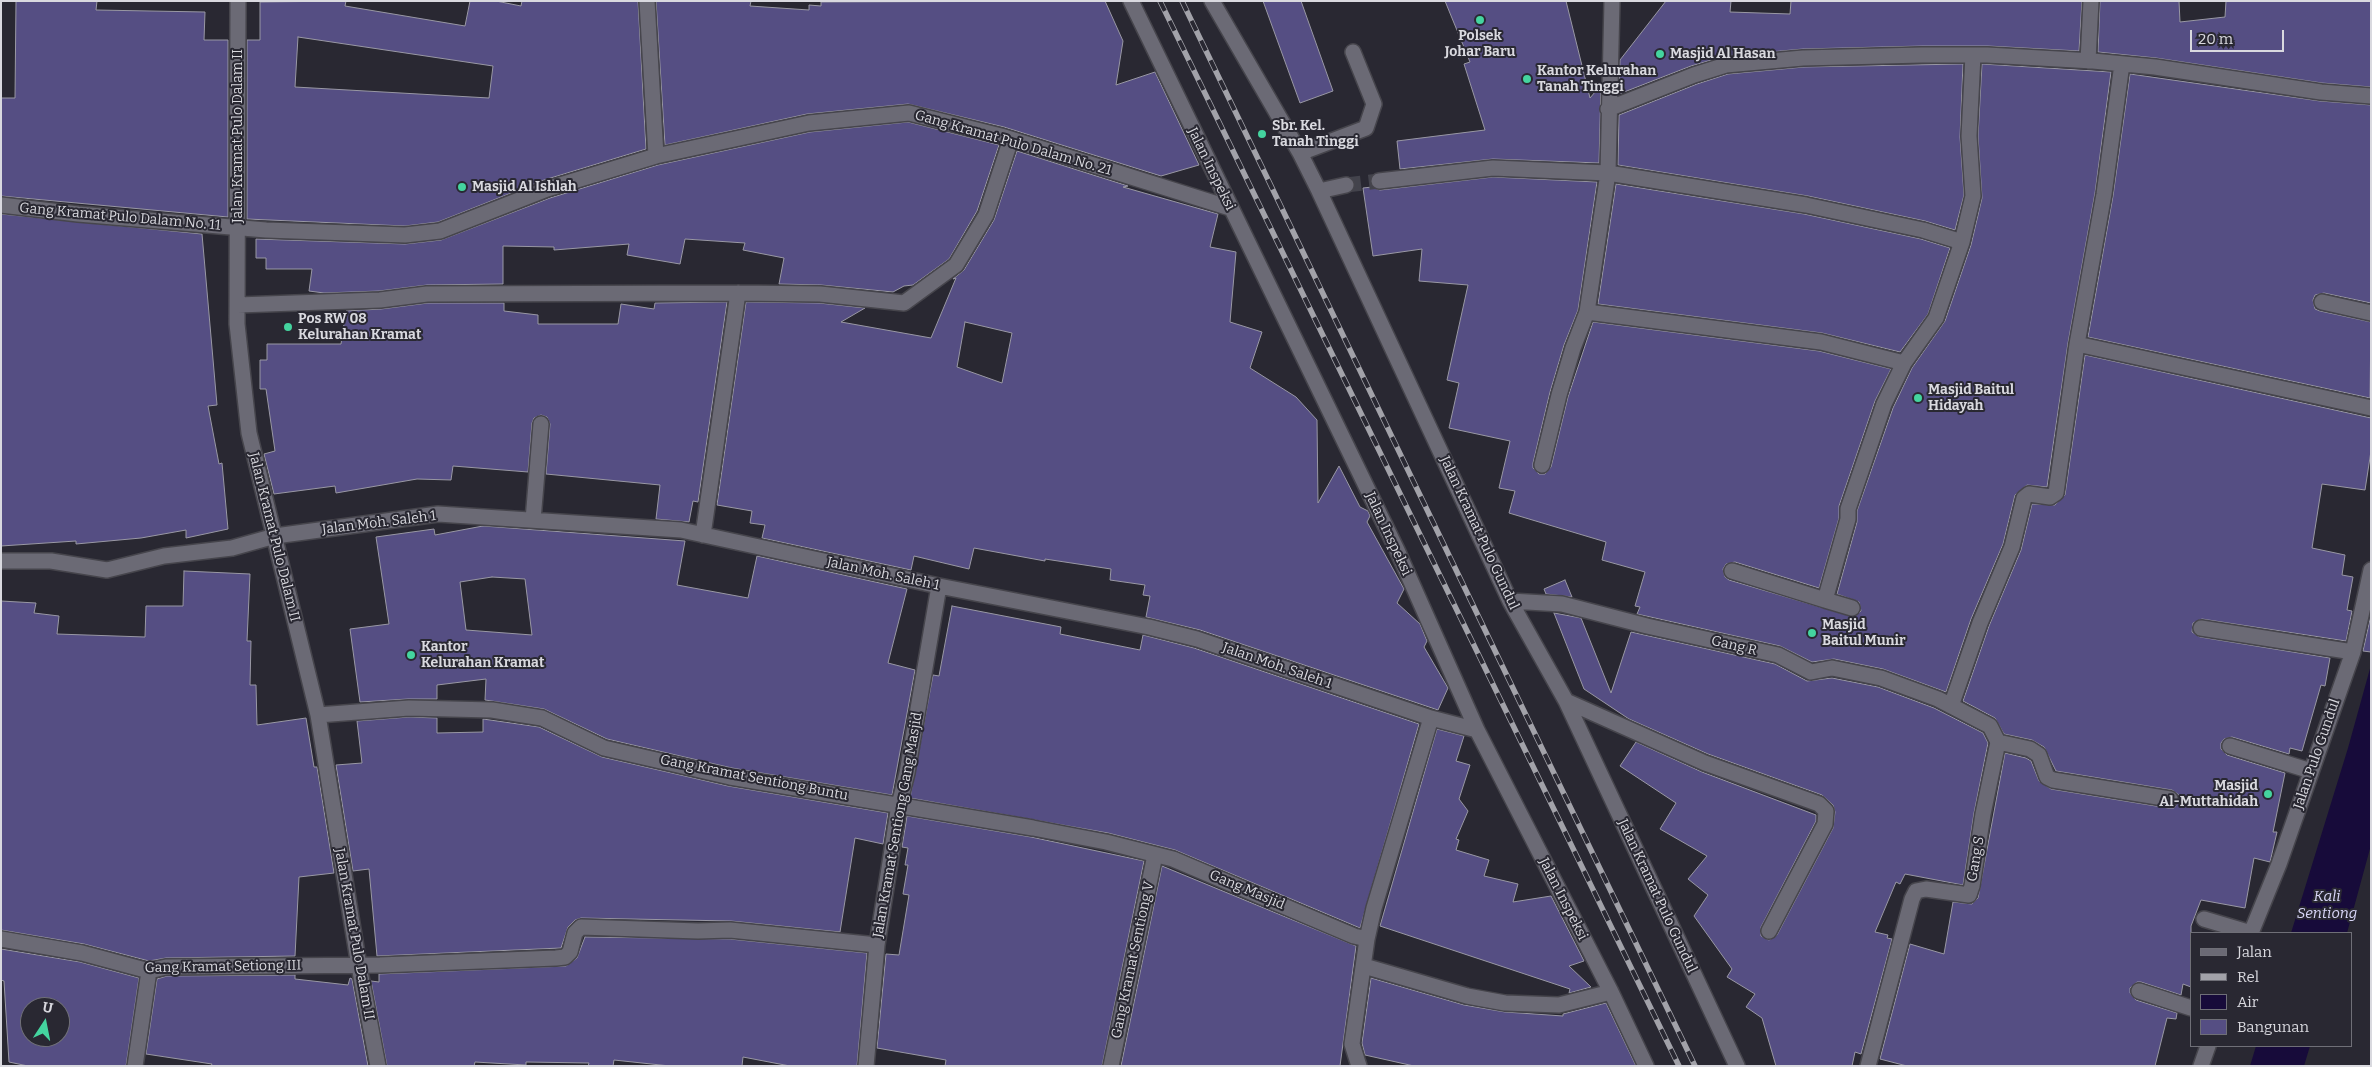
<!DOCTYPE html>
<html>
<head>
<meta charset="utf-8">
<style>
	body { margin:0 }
	#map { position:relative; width:2372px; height:1067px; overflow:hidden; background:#292832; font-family:Bitter,serif }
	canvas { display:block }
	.frame { position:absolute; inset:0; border:2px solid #d9d9df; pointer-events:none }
	.legend { position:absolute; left:2190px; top:932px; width:162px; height:115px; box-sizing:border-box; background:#292832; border:1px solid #6f6f77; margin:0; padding:6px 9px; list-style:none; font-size:15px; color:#d9d9df }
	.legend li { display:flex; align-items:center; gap:10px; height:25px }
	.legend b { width:25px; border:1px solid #6f6f77 }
	.north { position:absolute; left:20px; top:997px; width:50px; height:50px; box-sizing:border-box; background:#292832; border:1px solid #6f6f77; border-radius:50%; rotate:11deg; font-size:14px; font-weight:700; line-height:20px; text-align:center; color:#d9d9df }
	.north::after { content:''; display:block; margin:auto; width:18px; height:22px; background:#44d49f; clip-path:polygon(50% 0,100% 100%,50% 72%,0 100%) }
	.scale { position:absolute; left:2190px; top:30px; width:94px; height:22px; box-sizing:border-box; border:2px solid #d9d9df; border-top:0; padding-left:6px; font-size:15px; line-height:18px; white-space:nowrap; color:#d9d9df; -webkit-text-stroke:4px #292832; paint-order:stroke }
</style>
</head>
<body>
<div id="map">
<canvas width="2372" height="1067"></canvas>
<div class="frame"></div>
<ul class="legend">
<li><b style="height:6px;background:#6b6a75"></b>Jalan</li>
<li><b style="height:6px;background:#a2a2a9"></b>Rel</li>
<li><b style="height:14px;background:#170b3a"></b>Air</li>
<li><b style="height:14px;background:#554e83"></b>Bangunan</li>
</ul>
<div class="north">U</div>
<div class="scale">20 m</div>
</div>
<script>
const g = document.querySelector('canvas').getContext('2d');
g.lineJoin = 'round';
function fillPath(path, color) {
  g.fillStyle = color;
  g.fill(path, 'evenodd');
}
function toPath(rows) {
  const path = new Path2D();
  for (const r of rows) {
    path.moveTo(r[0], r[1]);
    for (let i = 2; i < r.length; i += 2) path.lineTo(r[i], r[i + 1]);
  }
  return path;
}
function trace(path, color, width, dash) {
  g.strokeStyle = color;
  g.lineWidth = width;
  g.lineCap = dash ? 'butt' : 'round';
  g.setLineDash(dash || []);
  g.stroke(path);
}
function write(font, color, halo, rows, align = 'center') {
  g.font = font + ' Bitter,serif';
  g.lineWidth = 4;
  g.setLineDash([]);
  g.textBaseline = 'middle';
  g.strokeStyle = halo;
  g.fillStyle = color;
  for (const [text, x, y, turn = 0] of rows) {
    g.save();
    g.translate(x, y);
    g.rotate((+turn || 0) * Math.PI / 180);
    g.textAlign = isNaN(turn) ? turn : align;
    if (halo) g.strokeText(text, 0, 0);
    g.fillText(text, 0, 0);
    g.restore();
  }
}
const water = toPath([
	[2371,665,2371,845,2347,933,2291,933,2348,748],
	[2256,1046,2310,1046,2304,1066,2250,1066]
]);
const building = toPath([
	[16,1,97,1,96,10,205,12,204,40,228,40,228,217,1,196,1,98,15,98,16,1],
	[346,1,345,6,465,26,470,1,496,1,521,6,522,1,638,1,646,149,544,180,438,222,405,226,247,219,247,40,260,40,260,2,346,1],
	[298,37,493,66,489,98,295,87,298,37],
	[656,1,751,1,750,6,809,10,809,5,821,6,821,2,1105,1,1123,41,1116,85,1155,72,1199,165,1161,176,1004,127,908,104,807,114,665,145,656,1],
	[1263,1,1301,1,1333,91,1300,103,1263,1],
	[1445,1,1566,1,1590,98,1601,85,1599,163,1493,159,1400,169,1397,141,1485,130,1464,64,1470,62,1445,1],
	[1666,1,1731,1,1730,12,1790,14,1791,1,2082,1,2079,51,1988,46,1922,46,1803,49,1725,56,1691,66,1619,94,1620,60,1666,1],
	[2100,1,2179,1,2180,22,2225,17,2226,1,2371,1,2371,87,2322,83,2156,58,2098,52,2100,1],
	[1963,64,1960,137,1964,195,1955,230,1925,221,1808,196,1618,165,1619,115,1697,84,1728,74,1804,67,1963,64],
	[1982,64,2111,72,2095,193,2068,343,2047,487,2027,485,2015,495,2003,544,1971,619,1946,692,1883,669,1834,659,1812,662,1780,646,1637,614,1640,607,1635,606,1645,572,1602,560,1606,542,1509,513,1515,491,1499,488,1510,441,1449,428,1459,383,1447,380,1468,285,1419,281,1422,249,1373,256,1363,188,1372,187,1380,190,1493,177,1597,182,1578,310,1564,345,1550,392,1533,463,1533,468,1539,474,1545,474,1551,467,1568,397,1593,322,1819,351,1891,369,1875,401,1839,506,1839,518,1819,588,1735,562,1726,564,1723,569,1725,577,1729,580,1854,617,1861,611,1859,602,1837,594,1857,522,1857,511,1893,408,1912,368,1945,321,1971,245,1982,198,1978,136,1982,64],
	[2130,74,2320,101,2371,105,2371,303,2324,293,2315,295,2313,300,2315,309,2320,311,2371,322,2370,398,2088,337,2113,196,2130,74],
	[908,122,999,145,977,211,949,259,913,285,904,286,893,292,821,285,779,284,784,258,743,250,745,243,685,239,680,264,627,255,629,244,554,250,554,247,503,246,503,284,427,285,379,291,324,293,309,291,312,269,266,269,266,258,256,258,256,239,405,244,441,240,550,198,658,165,810,132,908,122],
	[1017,151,1128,186,1123,187,1218,214,1210,247,1236,252,1230,322,1262,332,1250,368,1296,397,1317,420,1318,503,1339,466,1360,507,1368,511,1370,516,1367,522,1404,589,1397,603,1420,624,1427,641,1424,647,1448,688,1438,710,1200,630,1146,617,1150,596,1143,595,1145,585,1110,580,1111,569,1045,559,1045,561,974,548,969,569,914,556,911,570,762,538,765,525,750,523,752,511,717,505,746,302,819,303,865,308,841,322,931,338,956,278,953,279,964,270,994,220,1017,151],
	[965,322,1012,333,1002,383,957,367,965,322],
	[1616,184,1804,214,1921,239,1950,248,1928,314,1900,352,1822,333,1598,304,1616,184],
	[1,214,202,234,217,405,208,406,219,464,222,463,228,529,186,538,186,530,141,538,76,544,76,541,1,546,1,214],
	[727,302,698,502,693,501,689,522,656,519,660,485,546,474,550,424,547,417,541,415,534,418,532,423,528,472,453,466,451,480,417,479,336,493,335,486,274,494,264,454,275,451,266,389,260,389,260,360,267,360,267,344,341,344,346,311,381,309,428,303,504,303,504,311,538,315,538,324,618,324,621,304,654,309,655,303,727,302],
	[2085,355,2371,418,2371,451,2365,490,2322,484,2312,548,2345,555,2342,575,2353,577,2347,610,2352,611,2346,641,2202,619,2193,623,2192,632,2200,637,2330,658,2325,686,2321,685,2302,751,2290,748,2289,754,2232,737,2224,739,2221,743,2221,749,2227,755,2285,773,2273,832,2277,832,2270,862,2254,858,2245,908,2201,900,2191,926,2191,987,2183,984,2181,995,2141,982,2137,982,2130,988,2130,993,2136,1000,2177,1013,2176,1019,2167,1018,2155,1066,1907,1066,1880,1059,1910,944,1944,954,1953,902,1972,904,1978,898,2005,753,2026,758,2031,761,2039,781,2051,789,2168,808,2174,808,2179,801,2179,795,2172,790,2056,771,2044,747,2032,740,2004,734,1995,718,1963,701,1989,626,2021,550,2032,504,2055,505,2065,495,2085,355],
	[483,526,685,541,677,585,748,598,757,556,907,589,888,663,915,670,892,795,732,768,607,739,544,709,485,700,486,679,437,685,437,699,408,699,360,702,350,629,389,624,376,537,434,529,435,535,483,526],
	[492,577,525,579,532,635,466,630,460,582,492,577],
	[184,571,250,574,247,641,251,641,250,685,256,685,257,725,306,718,314,767,317,767,334,873,299,877,295,956,166,958,149,961,84,944,1,930,1,601,36,603,34,613,59,616,57,634,145,637,146,606,183,606,184,571],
	[1565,580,1572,597,1546,594,1544,589,1565,580],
	[952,606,1061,627,1060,634,1140,650,1143,635,1194,648,1419,724,1360,928,1175,850,1108,833,910,798,933,675,939,676,952,606],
	[1554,613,1581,618,1611,693,1631,632,1775,664,1807,681,1832,678,1878,687,1934,708,1983,733,1988,743,1974,813,1963,885,1905,874,1900,884,1896,882,1875,932,1888,935,1887,938,1892,939,1861,1054,1855,1052,1852,1066,1776,1066,1762,1018,1746,1007,1755,994,1727,977,1732,969,1694,916,1708,895,1688,879,1707,856,1660,829,1676,803,1620,766,1636,742,1702,772,1816,815,1816,821,1761,927,1761,936,1769,940,1777,935,1833,828,1835,812,1833,805,1822,795,1708,754,1629,719,1584,689,1554,613],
	[2371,615,2371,652,2363,651,2371,615],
	[409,717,437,718,437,733,483,732,483,719,539,727,602,757,728,786,888,813,883,844,855,838,840,932,731,921,581,918,575,920,568,927,561,948,377,956,369,869,353,871,336,765,362,763,357,721,409,717],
	[1437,729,1464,736,1456,761,1470,765,1459,799,1468,811,1456,839,1459,840,1456,850,1489,860,1484,876,1518,884,1513,902,1551,896,1584,961,1569,966,1591,987,1569,993,1570,989,1380,926,1437,729],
	[907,816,1031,837,1144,861,1102,1066,945,1066,946,1060,877,1048,886,954,899,955,909,895,903,894,908,865,905,865,908,848,902,847,907,816],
	[1162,866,1356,946,1340,1066,1121,1066,1162,866],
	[585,937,730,939,867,953,857,1066,790,1066,743,1057,742,1066,670,1066,614,1060,613,1066,588,1066,589,1063,526,1062,526,1065,475,1062,474,1066,387,1066,371,981,379,982,379,974,566,966,577,958,585,937],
	[1,949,80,962,139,978,126,1066,28,1066,9,1062,4,981,1,980,1,949],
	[30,1007,60,1007,60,1037,30,1037,30,1007],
	[295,975,295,979,348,985,350,978,352,979,368,1066,211,1066,212,1064,146,1054,157,979,167,976,295,975],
	[1371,978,1464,1005,1505,1012,1563,1016,1563,1014,1606,1003,1636,1066,1414,1066,1365,1055,1362,1043,1371,978]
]);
const minorTunnel = toPath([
	[1346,185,1379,181]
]);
const minor = toPath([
	[238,1,237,324,249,433,318,715,359,966,378,1066],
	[647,1,656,156],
	[1131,1,1397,550,1477,730,1611,992,1646,1066],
	[1212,1,1300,153,1319,191,1510,601,1566,701,1737,1066],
	[1612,1,1608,173,1587,312,1821,342,1904,363],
	[2088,61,2091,1],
	[1608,109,1694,75,1726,65,1803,58,1922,55,1987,55,2093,61,2155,67,2321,92,2371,96],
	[1300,153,1366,128,1374,104,1353,52],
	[1379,181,1493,168,1608,173,1806,205,1923,230,1962,242],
	[1319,191,1346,185],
	[1,205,78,214,266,230,405,235,440,231,547,189,656,156,809,123,909,113,1001,136,1230,208],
	[2322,302,2371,313],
	[238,305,380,300,427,294,738,293,820,294,904,303,956,265,986,215,1011,139],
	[2077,344,2371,408],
	[1542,465,1559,395,1573,348,1587,312],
	[533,520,541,424],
	[703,535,738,293],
	[1,561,51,561,107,570,164,556,232,548,275,536,438,514,681,530,939,586,1149,627,1197,639,1431,718,1477,730],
	[1732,571,1825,600],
	[1510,601,1562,604,1647,626,1778,655,1811,672,1832,668,1881,678,1938,699,1990,726,1998,742,1983,814,1972,886,1969,895,1926,889,1916,891,1912,899,1868,1066],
	[1852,608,1825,600,1848,519,1848,509,1884,404,1904,363,1936,318,1962,242,1973,196,1969,136,1973,55],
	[2201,628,2353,652],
	[1566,701,1705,763,1819,804,1826,811,1825,824,1769,931],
	[1951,706,1980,623,2012,547,2024,498,2029,494,2050,497,2056,493,2077,344,2104,194,2122,64],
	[318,715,409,708,492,710,542,718,604,748,730,777,1033,828,1106,842,1173,859,1354,936,1367,939],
	[1998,742,2030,749,2039,755,2047,777,2053,780,2170,799],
	[2230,746,2311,771],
	[2204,919,2251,933],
	[2251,933,2279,864,2353,652,2371,570],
	[1,939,82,953,149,971,166,967,380,965,556,958,565,957,570,952,575,933,581,927,698,931,730,930,877,945],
	[1364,966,1467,996,1505,1003,1559,1005,1611,992],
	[2139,991,2191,1008],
	[135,1066,149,971],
	[866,1066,877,945,899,805,907,773,939,586],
	[1111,1066,1155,855],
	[1359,1066,1352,1044,1367,939,1374,908,1431,718],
	[2201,1066,2208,1046]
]);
const rail = toPath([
	[1160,1,1679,1066],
	[1182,1,1695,1066]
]);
const markers = [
	[1480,20,5,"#44d49f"],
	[1660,54,5,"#44d49f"],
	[1527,79,5,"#44d49f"],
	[1262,134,5,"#44d49f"],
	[462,187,5,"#44d49f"],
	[288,327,5,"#44d49f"],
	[1918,398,5,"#44d49f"],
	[1812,633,5,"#44d49f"],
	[411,655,5,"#44d49f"],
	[2268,794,5,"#44d49f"]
];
const poiNames = [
	["Polsek",1480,36,"center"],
	["Johar Baru",1480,52,"center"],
	["Masjid Al Hasan",1670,54],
	["Kantor Kelurahan",1537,71],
	["Tanah Tinggi",1537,87],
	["Sbr. Kel.",1272,126],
	["Tanah Tinggi",1272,142],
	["Masjid Al Ishlah",472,187],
	["Pos RW 08",298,319],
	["Kelurahan Kramat",298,335],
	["Masjid Baitul",1928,390],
	["Hidayah",1928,406],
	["Masjid",1822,625],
	["Baitul Munir",1822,641],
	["Kantor",421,647],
	["Kelurahan Kramat",421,663],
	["Masjid",2258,786,"right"],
	["Al-Muttahidah",2258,802,"right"]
];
const streetNames = [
	["Jalan Kramat Pulo Dalam II",238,136,-90],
	["Gang Kramat Pulo Dalam No. 21",1013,143,16],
	["Jalan Inspeksi",1211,169,64],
	["Gang Kramat Pulo Dalam No. 11",120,217,5],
	["Jalan Moh. Saleh 1",379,523,-7],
	["Jalan Kramat Pulo Gundul",1479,533,65],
	["Jalan Inspeksi",1388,534,65],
	["Jalan Kramat Pulo Dalam II",274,537,76],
	["Jalan Moh. Saleh 1",883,574,12],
	["Gang R",1734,646,13],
	["Jalan Moh. Saleh 1",1277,666,19],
	["Jalan Pulo Gundul",2317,754,-71],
	["Gang Kramat Sentiong Buntu",754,778,11],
	["Jalan Kramat Sentiong Gang Masjid",898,825,-80],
	["Gang S",1976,859,-80],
	["Gang Masjid",1247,890,23],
	["Jalan Kramat Pulo Gundul",1657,896,65],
	["Jalan Inspeksi",1563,899,63],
	["Jalan Kramat Pulo Dalam II",354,934,80],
	["Gang Kramat Sentiong V",1133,960,-78],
	["Gang Kramat Setiong III",223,967,-1]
];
const waterNames = [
	["Kali",2327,897],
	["Sentiong",2327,914]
];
fillPath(water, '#170b3a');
fillPath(building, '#554e83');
trace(building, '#9998a4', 1);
trace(minorTunnel, '#43434c', 15, [15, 8]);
trace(minor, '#46454c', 18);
trace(minor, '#6b6a75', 15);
trace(rail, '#a2a2a9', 5.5);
trace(rail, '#292832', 4, [11]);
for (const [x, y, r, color] of markers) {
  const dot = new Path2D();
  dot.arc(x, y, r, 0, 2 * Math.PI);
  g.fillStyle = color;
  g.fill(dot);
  trace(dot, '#292832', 2);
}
write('bold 14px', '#d9d9df', '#292832', poiNames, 'left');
write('14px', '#d9d9df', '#292832', streetNames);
write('italic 15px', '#d8d6f7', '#292832', waterNames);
</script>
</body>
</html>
